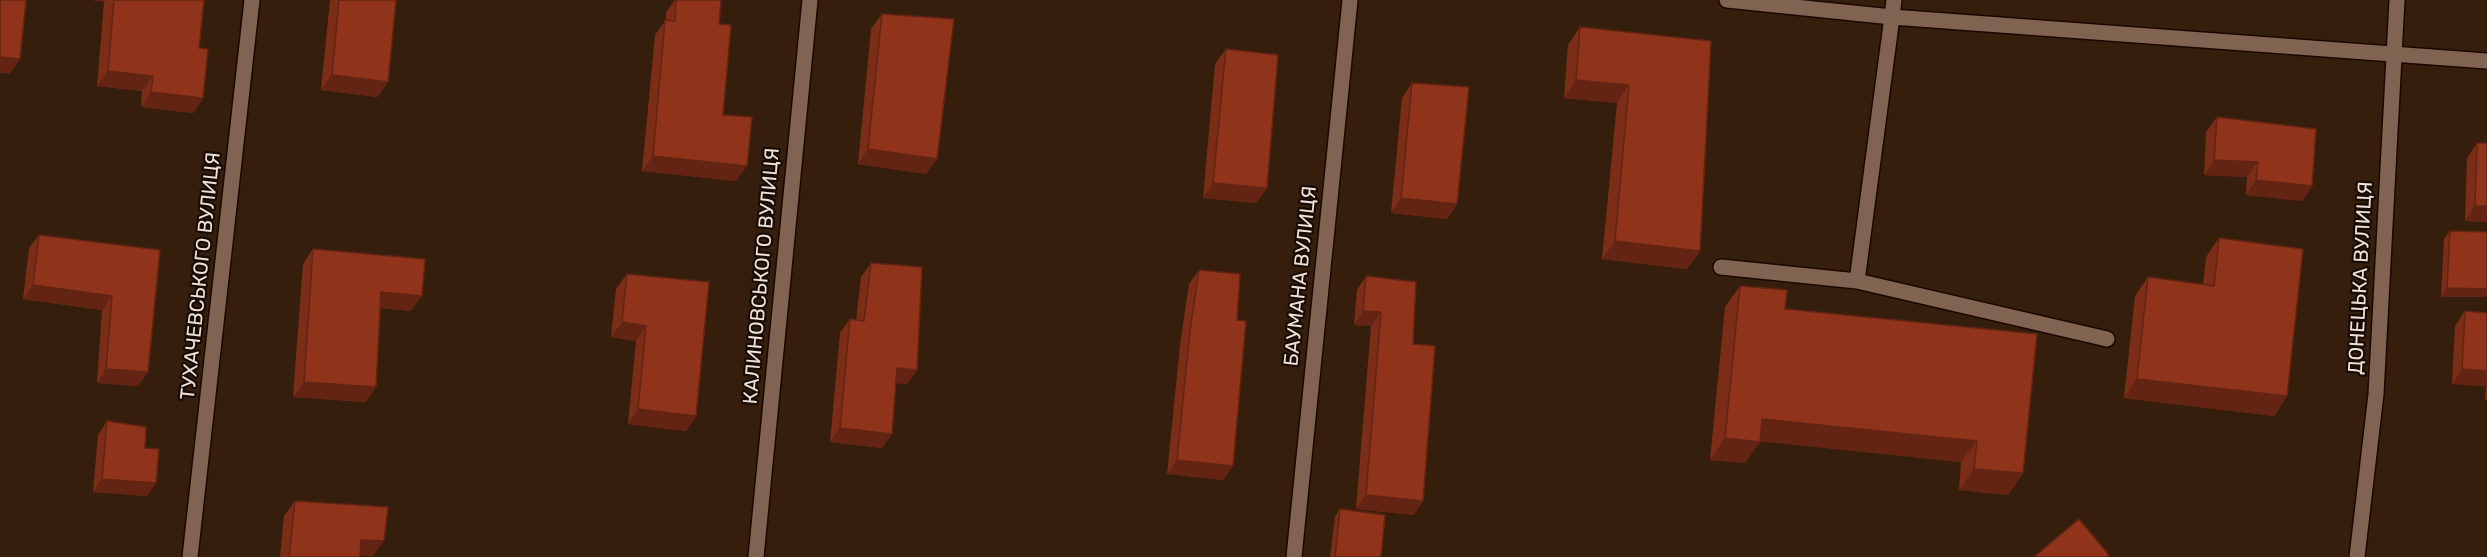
<!DOCTYPE html>
<html>
<head>
<meta charset="utf-8">
<style>
	body { margin:0 }
	canvas { display:block; background:#361e0d }
</style>
</head>
<body>
<canvas width="2487" height="557"></canvas>
<script>
const g = document.querySelector('canvas').getContext('2d');
g.lineJoin = 'round';
function toPath(rows) {
  const path = new Path2D();
  for (const r of rows) {
    path.moveTo(r[0], r[1]);
    for (let i = 2; i < r.length; i += 2) path.lineTo(r[i], r[i + 1]);
  }
  return path;
}
function trace(path, color, width, dash) {
  g.strokeStyle = color;
  g.lineWidth = width;
  g.lineCap = dash ? 'butt' : 'round';
  g.setLineDash(dash || []);
  g.stroke(path);
}
function fillPath(path, color) {
  g.fillStyle = color;
  g.fill(path, 'evenodd');
}
function write(font, color, halo, rows, align = 'center') {
  g.font = font + ' Rubik,sans-serif';
  g.lineWidth = 4.5;
  g.setLineDash([]);
  g.textBaseline = 'middle';
  g.strokeStyle = halo;
  g.fillStyle = color;
  for (const [text, x, y, turn = 0] of rows) {
    g.save();
    g.translate(x, y);
    g.rotate((+turn || 0) * Math.PI / 180);
    g.textAlign = isNaN(turn) ? turn : align;
    if (halo) g.strokeText(text, 0, 0);
    g.fillText(text, 0, 0);
    g.restore();
  }
}
const service = toPath([
	[1721,267,1857,281,1892,17],
	[1857,281,2107,339]
]);
const minor = toPath([
	[1727,0,1892,17,2487,61],
	[1892,17,1894,0],
	[190,557,252,0],
	[756,557,810,0],
	[1294,557,1350,0],
	[2357,557,2376,394,2397,0]
]);
const wall = toPath([
	[93,0,204,0,199,48,203,98,193,113,141,107,142,91,97,86,104,2],
	[330,0,396,0,388,82,377,97,321,90],
	[675,0,721,0,719,24,723,115,736,181,642,171,655,35,666,20,666,12],
	[882,14,926,174,858,164,871,29],
	[1580,27,1711,41,1700,251,1687,269,1602,259,1617,103,1564,98,1568,45],
	[1226,49,1267,188,1256,203,1203,198,1215,64],
	[1412,83,1457,204,1447,219,1391,213,1402,98],
	[2217,117,2312,186,2302,201,2246,195,2247,177,2204,175,2206,132],
	[2477,143,2487,222,2465,221,2467,158],
	[2450,231,2486,297,2441,297,2444,239],
	[39,235,160,250,148,372,138,386,97,383,102,310,23,299,29,248],
	[2219,238,2287,396,2274,416,2124,398,2135,296,2148,277,2203,285,2206,257],
	[313,249,411,311,380,308,366,402,293,397,303,264],
	[871,263,907,384,896,383,882,448,830,442,840,333,850,319,856,320,861,277],
	[1199,270,1237,320,1233,466,1223,480,1167,474,1180,345,1189,284],
	[627,274,696,416,686,431,628,424,636,341,611,337,616,289],
	[1366,276,1413,344,1414,515,1356,509,1371,326,1354,325,1357,290],
	[1740,286,1785,309,2023,473,2008,495,1959,490,1961,462,1760,441,1745,463,1710,460,1725,307],
	[2465,311,2487,313,2487,400,2485,400,2486,386,2452,384,2455,326],
	[107,421,145,448,147,496,93,492,98,435],
	[295,501,373,556,360,555,360,557,280,557,284,516],
	[1340,509,1381,557,1330,557,1335,517]
]);
const shadedWall = toPath([
	[93,0,106,0,104,2],
	[0,57,20,59,10,74,0,73],
	[108,71,153,76,142,91,97,86],
	[332,75,388,82,377,97,321,90],
	[1576,80,1629,85,1617,103,1564,98],
	[151,92,203,98,193,113,141,107],
	[868,149,937,159,926,174,858,164],
	[653,156,747,166,736,181,642,171],
	[2214,160,2258,162,2247,177,2204,175],
	[2256,180,2312,186,2302,201,2246,195],
	[1213,183,1267,188,1256,203,1203,198],
	[1401,198,1457,204,1447,219,1391,213],
	[2475,206,2487,206,2487,222,2465,221],
	[1615,241,1700,251,1687,269,1602,259],
	[33,285,112,296,102,310,23,299],
	[2447,288,2487,289,2487,296,2486,297,2441,297],
	[381,292,422,296,411,311,371,307],
	[1363,311,1381,312,1371,326,1354,325],
	[622,322,646,326,636,341,611,337],
	[897,368,917,370,907,384,887,382],
	[106,369,148,372,138,386,97,383],
	[2462,369,2487,371,2487,385,2486,386,2452,384],
	[2137,379,2287,396,2274,416,2124,398],
	[304,382,376,387,366,402,293,397],
	[638,409,696,416,686,431,628,424],
	[1762,419,1977,441,1961,462,1747,440],
	[840,428,892,434,882,448,830,442],
	[1725,438,1760,442,1745,463,1710,460],
	[1177,460,1233,466,1223,480,1167,474],
	[1974,469,2023,473,2008,495,1959,490],
	[102,479,156,483,147,496,93,492],
	[1366,495,1423,501,1414,515,1356,509],
	[361,540,384,541,373,556,351,554]
]);
const building = toPath([
	[0,0,26,0,20,59,0,57,0,0],
	[114,0,204,0,199,48,208,49,203,98,151,92,153,76,108,71,114,0],
	[339,0,396,0,388,82,332,75,339,0],
	[676,0,721,0,719,24,731,25,723,115,752,117,747,166,653,156,665,20,675,21,676,0],
	[882,14,954,19,937,159,868,149,882,14],
	[1580,27,1711,41,1700,251,1615,241,1629,85,1576,80,1580,27],
	[1226,49,1278,55,1267,188,1213,183,1226,49],
	[1412,83,1469,87,1457,204,1401,198,1412,83],
	[2217,117,2316,129,2312,186,2256,180,2258,162,2214,160,2217,117],
	[2477,143,2487,143,2487,206,2475,206,2477,143],
	[2450,231,2487,232,2487,289,2447,288,2450,231],
	[39,235,160,250,148,372,106,369,112,296,33,285,39,235],
	[2219,238,2303,249,2287,396,2137,379,2148,277,2214,286,2219,238],
	[313,249,425,259,422,296,381,292,376,387,304,382,313,249],
	[871,263,922,267,917,370,897,368,892,434,840,428,850,319,864,321,871,263],
	[1199,270,1240,274,1237,320,1246,321,1233,466,1177,460,1190,331,1199,270],
	[627,274,709,282,696,416,638,409,646,326,622,322,627,274],
	[1366,276,1416,282,1413,344,1435,346,1423,501,1366,495,1381,312,1363,311,1366,276],
	[1740,286,1787,290,1785,309,2037,334,2023,473,1974,469,1977,441,1762,419,1760,442,1725,438,1740,286],
	[2465,311,2487,313,2487,371,2462,369,2465,311],
	[107,421,146,427,145,448,159,449,156,483,102,479,107,421],
	[295,501,388,507,384,541,361,540,360,557,289,557,295,501],
	[1340,509,1385,515,1381,557,1335,557,1340,509],
	[2079,519,2109,555,2106,557,2034,557,2079,519]
]);
const streetNames = [
	["ТУХАЧЕВСЬКОГО ВУЛИЦЯ",201,276,-84],
	["КАЛИНОВСЬКОГО ВУЛИЦЯ",762,276,-85],
	["БАУМАНА ВУЛИЦЯ",1301,276,-84],
	["ДОНЕЦЬКА ВУЛИЦЯ",2361,278,-87]
];
trace(service, '#1c0700', 18);
trace(minor, '#1c0700', 18);
trace(service, '#806351', 15);
trace(minor, '#806351', 15);
fillPath(wall, '#7b2d17');
fillPath(shadedWall, '#642413');
fillPath(building, '#8f341b');
trace(building, '#642413', 1.5);
write('20px', '#f0e0d5', '#160b05', streetNames);
</script>
</body>
</html>
